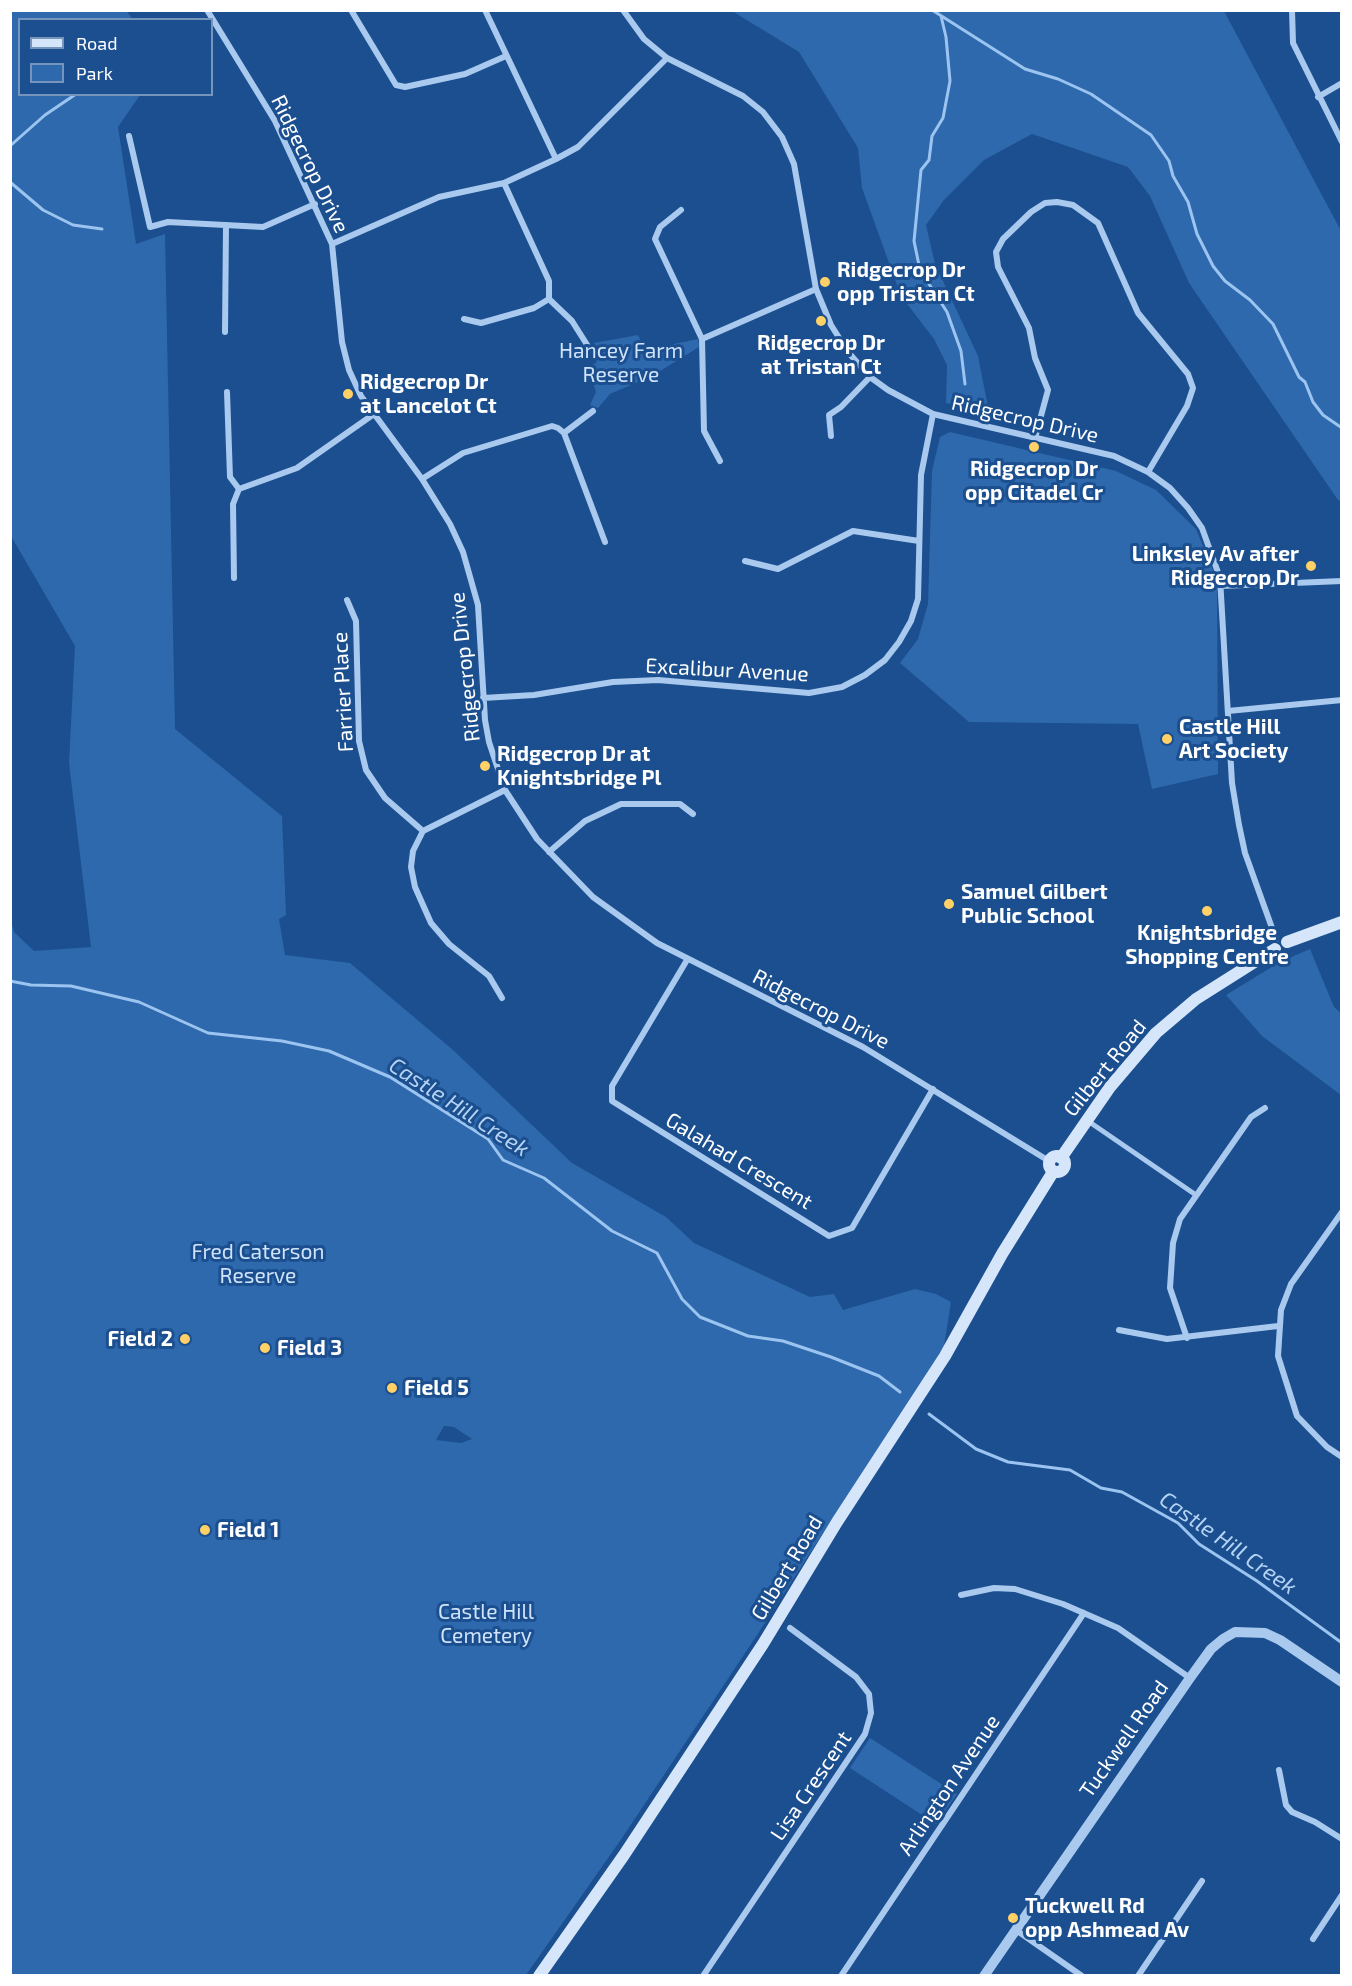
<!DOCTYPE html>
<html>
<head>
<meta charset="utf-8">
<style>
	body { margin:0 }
	#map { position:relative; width:1352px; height:1986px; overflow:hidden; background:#1b4f8f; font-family:"Exo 2",sans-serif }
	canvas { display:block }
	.frame { position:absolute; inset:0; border:12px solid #fff; pointer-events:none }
	.legend { position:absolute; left:18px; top:18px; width:195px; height:78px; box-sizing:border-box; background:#1b4f8f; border:2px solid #7695bc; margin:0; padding:8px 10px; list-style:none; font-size:18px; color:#fff }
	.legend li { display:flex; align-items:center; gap:12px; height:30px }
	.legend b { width:30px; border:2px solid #7695bc }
</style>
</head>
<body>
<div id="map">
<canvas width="1352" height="1986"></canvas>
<div class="frame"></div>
<ul class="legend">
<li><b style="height:8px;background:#d6e6fa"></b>Road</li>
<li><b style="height:16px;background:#2e69ad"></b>Park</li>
</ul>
</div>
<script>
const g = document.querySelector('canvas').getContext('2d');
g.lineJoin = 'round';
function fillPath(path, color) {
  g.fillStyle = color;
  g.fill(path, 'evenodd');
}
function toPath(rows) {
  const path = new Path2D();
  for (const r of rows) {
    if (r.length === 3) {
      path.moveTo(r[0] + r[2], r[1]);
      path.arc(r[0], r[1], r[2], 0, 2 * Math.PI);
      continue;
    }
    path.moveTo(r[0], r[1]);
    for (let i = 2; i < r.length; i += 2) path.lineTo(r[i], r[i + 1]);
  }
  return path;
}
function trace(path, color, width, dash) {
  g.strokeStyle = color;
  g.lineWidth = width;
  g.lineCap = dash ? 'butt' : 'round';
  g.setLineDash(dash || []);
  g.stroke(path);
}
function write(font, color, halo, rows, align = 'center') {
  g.font = font + ' "Exo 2",sans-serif';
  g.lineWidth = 6;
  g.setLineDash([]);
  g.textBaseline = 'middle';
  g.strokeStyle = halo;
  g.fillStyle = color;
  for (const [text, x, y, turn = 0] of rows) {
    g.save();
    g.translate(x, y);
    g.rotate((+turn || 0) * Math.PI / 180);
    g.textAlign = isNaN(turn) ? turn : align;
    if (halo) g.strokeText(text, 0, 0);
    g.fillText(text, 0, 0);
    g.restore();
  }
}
const green = toPath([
	[11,11,127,11,132,19,20,20,20,94,140,95,118,127,136,244,165,234,175,729,282,816,286,915,279,919,285,955,350,963,453,1050,572,1163,666,1217,694,1243,810,1297,834,1294,843,1310,915,1289,936,1294,951,1302,944,1346,759,1632,620,1841,526,1975,11,1975,10,916,14,932,34,951,91,947,69,763,75,646,11,536],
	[444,1426,454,1427,472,1439,461,1443,436,1440],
	[732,11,1224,11,1341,231,1341,501,1338,500,1189,283,1150,196,1128,167,1032,134,984,160,944,200,926,225,935,264,978,356,989,412,946,403,947,365,934,339,901,296,862,188,858,148,799,52],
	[638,335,645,350,698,339,699,347,652,376,610,394,598,408,590,405,596,392,588,367,596,363,599,351,594,343],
	[950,432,1116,471,1156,490,1196,529,1217,580,1218,774,1152,789,1138,724,969,722,900,663,918,639,928,604,932,471,940,437],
	[1310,949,1334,1007,1341,1013,1341,1095,1262,1036,1226,995,1280,962],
	[870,1738,957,1794,936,1824,850,1768]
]);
const stream = toPath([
	[932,10,1025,69,1058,79,1091,94,1151,135,1169,161,1173,176,1188,202,1197,234,1213,266,1225,281,1250,300,1273,324,1299,377,1305,382,1313,402,1323,415,1342,428],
	[941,16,946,37,950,81,943,118,932,136,929,160,921,170,914,241,920,270,947,312,961,351,965,384],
	[10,146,45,115,76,94],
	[10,182,43,210,73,225,102,229],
	[10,981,31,985,71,986,139,1002,208,1033,282,1041,329,1051,390,1077,488,1139,503,1160,544,1178,612,1231,657,1253,682,1299,700,1317,748,1336,783,1341,831,1357,879,1376,900,1392],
	[929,1414,976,1449,1008,1462,1070,1470,1101,1488,1122,1492,1178,1523,1199,1544,1257,1581,1342,1643]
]);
const pedestrian = toPath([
	[1088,1121,1196,1195]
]);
const minor = toPath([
	[207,10,275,121,332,244,342,342,349,370,361,396,422,479,450,524,463,552,478,605,485,720,489,742,505,790,537,839,593,897,657,943,863,1047,1049,1161],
	[351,10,396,85,405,87,465,74,506,56],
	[485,10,556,159],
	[623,10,644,39,667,58,743,96,763,112,782,137,794,164,816,289,831,325,848,352,870,377,888,390,933,414,1114,456,1148,472,1170,488,1188,508,1202,528,1220,578,1232,783,1239,825,1245,853,1276,939],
	[1292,10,1293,43,1342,142],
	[1318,97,1342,83],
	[129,136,150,227,168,222,263,227,315,204],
	[681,210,660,227,655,239,702,339,704,431,720,461],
	[332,244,439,197,504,183,556,159,578,147,667,58],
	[549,299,572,321,591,351],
	[464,319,481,323,534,308,549,299,549,281,504,183],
	[225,332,226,225],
	[702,339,816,289],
	[227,392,230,477,239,489,233,504,234,578],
	[564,433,593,411],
	[831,436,829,415,841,407,870,377],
	[1035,438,1048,390,1035,358,1029,328,998,267,996,252,1003,239,1031,212,1045,203,1057,202,1073,205,1098,223,1138,313,1188,374,1193,388,1187,406,1148,472],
	[422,479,463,453,552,426,558,428,564,433,605,542],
	[239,489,297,468,374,414],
	[745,561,778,569,853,531,919,541],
	[1221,586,1342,581],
	[347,600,356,621,359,741,366,770,385,798,423,831],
	[483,698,534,695,613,682,658,680,809,693,842,687,865,675,885,660,899,642,911,621,918,599,921,475,933,414],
	[1228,711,1342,700],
	[549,852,585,821,621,804,680,804,693,814],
	[687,960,612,1086,612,1101,829,1236,852,1228,933,1089],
	[502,998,489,976,449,944,431,923,415,887,411,867,413,851,423,831,505,790],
	[1342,1212,1291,1284,1281,1310,1278,1356,1297,1416,1327,1447,1342,1457],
	[1119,1330,1167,1339,1278,1326],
	[1187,1338,1170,1288,1173,1243,1180,1219,1251,1117,1265,1108],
	[961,1595,994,1588,1015,1589,1063,1604,1118,1628,1190,1678],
	[1279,1770,1286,1805,1292,1812,1315,1822,1342,1839],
	[1016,1930,1082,1976],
	[1313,1939,1342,1895],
	[703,1976,865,1734,871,1713,869,1694,856,1677,790,1628],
	[841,1976,1084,1613],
	[1138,1976,1202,1881]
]);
const tertiary = toPath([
	[984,1976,1190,1678,1211,1649,1223,1639,1235,1632,1265,1633,1280,1640,1342,1682]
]);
const secondary = toPath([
	[1287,942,1342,922],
	[1057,1164,8],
	[1061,1158,1110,1087,1156,1033,1196,999,1275,949],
	[539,1976,624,1855,763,1644,837,1522,945,1356,1002,1254,1053,1172]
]);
const markers = [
	[825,282,6,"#ffd166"],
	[821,321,6,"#ffd166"],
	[348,394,6,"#ffd166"],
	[1034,447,6,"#ffd166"],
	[1311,566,6,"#ffd166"],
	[1167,739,6,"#ffd166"],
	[485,766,6,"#ffd166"],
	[949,904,6,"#ffd166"],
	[1207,911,6,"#ffd166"],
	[185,1339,6,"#ffd166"],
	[265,1348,6,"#ffd166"],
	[392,1388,6,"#ffd166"],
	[205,1530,6,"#ffd166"],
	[1013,1918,6,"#ffd166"]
];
const streetNames = [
	["Ridgecrop Drive",310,164,64],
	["Ridgecrop Drive",1025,419,13],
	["Ridgecrop Drive",465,667,-96],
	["Excalibur Avenue",727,670,3],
	["Farrier Place",343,692,-93],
	["Ridgecrop Drive",821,1009,27],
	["Gilbert Road",1105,1068,-51],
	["Galahad Crescent",739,1161,31],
	["Gilbert Road",787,1568,-59],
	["Tuckwell Road",1124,1739,-55],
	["Arlington Avenue",949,1785,-56],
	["Lisa Crescent",811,1786,-56]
];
const poiNames = [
	["Ridgecrop Dr",837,270],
	["opp Tristan Ct",837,294],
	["Ridgecrop Dr",821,343,"center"],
	["at Tristan Ct",821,367,"center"],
	["Ridgecrop Dr",360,382],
	["at Lancelot Ct",360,406],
	["Ridgecrop Dr",1034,469,"center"],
	["opp Citadel Cr",1034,493,"center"],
	["Linksley Av after",1299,554,"right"],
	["Ridgecrop Dr",1299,578,"right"],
	["Castle Hill",1179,727],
	["Art Society",1179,751],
	["Ridgecrop Dr at",497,754],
	["Knightsbridge Pl",497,778],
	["Samuel Gilbert",961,892],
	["Public School",961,916],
	["Knightsbridge",1207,933,"center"],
	["Shopping Centre",1207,957,"center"],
	["Field 2",173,1339,"right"],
	["Field 3",277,1348],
	["Field 5",404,1388],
	["Field 1",217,1530],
	["Tuckwell Rd",1025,1906],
	["opp Ashmead Av",1025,1930]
];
const parkNames = [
	["Hancey Farm",621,351],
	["Reserve",621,375],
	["Fred Caterson",258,1252],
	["Reserve",258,1276],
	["Castle Hill",486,1612],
	["Cemetery",486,1636]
];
const waterNames = [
	["Castle Hill Creek",459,1107,33],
	["Castle Hill Creek",1228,1543,35]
];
fillPath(green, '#2e69ad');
trace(stream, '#9cc4f0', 3);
trace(pedestrian, '#a9c9ee', 5);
trace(minor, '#a9c9ee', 6);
trace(tertiary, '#a9c9ee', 10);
trace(secondary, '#d6e6fa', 12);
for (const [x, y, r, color] of markers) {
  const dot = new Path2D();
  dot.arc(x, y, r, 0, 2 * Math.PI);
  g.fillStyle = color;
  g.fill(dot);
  trace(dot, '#1b4f8f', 2);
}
write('21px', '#fff', '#1b4f8f', streetNames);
write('bold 21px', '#fff', '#1b4f8f', poiNames, 'left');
write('21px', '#cfe3fa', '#1b4f8f', parkNames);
write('italic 22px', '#b5d3f5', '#1b4f8f', waterNames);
</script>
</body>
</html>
